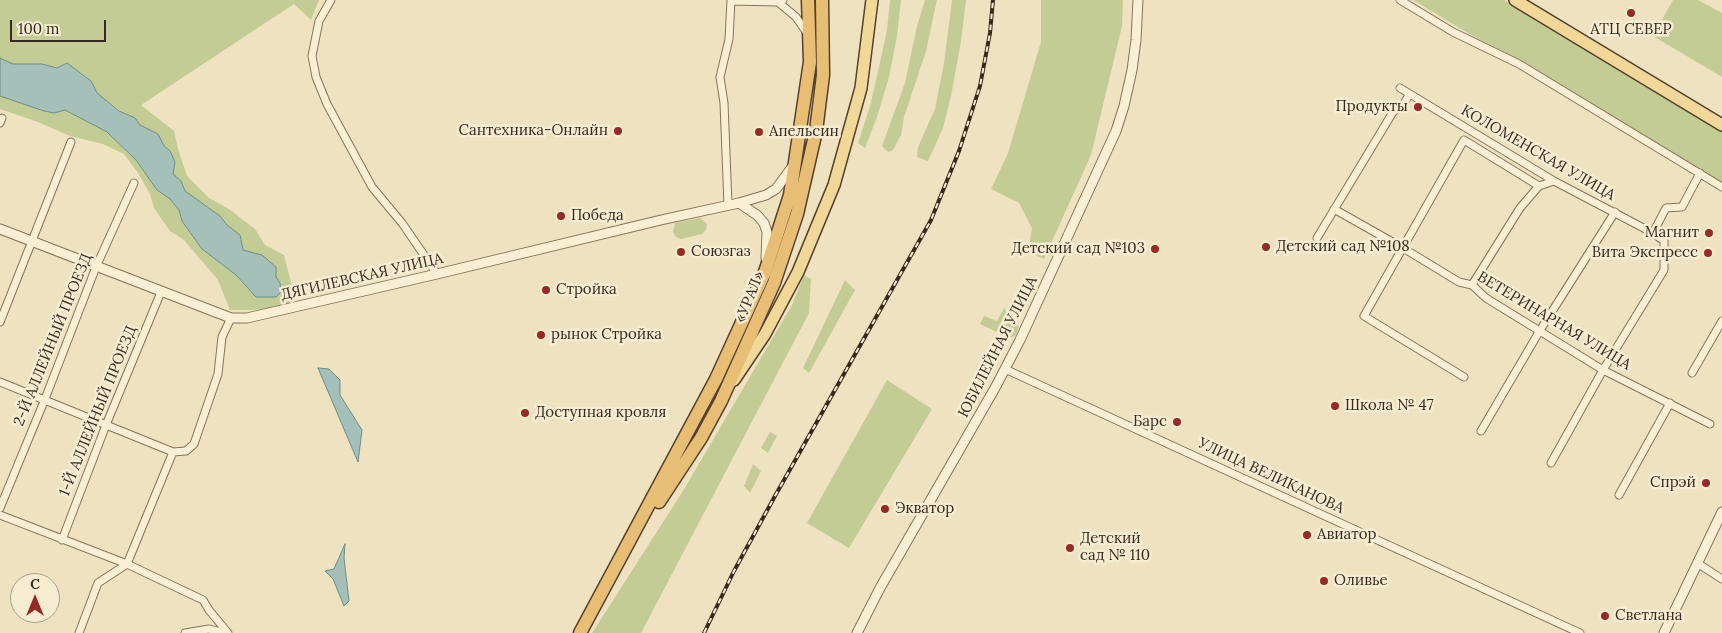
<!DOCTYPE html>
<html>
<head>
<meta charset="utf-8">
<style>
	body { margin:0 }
	#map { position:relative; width:1722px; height:633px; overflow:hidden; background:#eee2c1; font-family:Lora,serif }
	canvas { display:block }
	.north { position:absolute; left:10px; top:573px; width:50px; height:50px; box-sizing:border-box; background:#f5ecd1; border:1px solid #a99e89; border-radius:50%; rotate:0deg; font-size:14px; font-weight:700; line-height:20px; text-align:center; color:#372a1d }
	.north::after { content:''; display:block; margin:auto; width:18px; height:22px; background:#972a28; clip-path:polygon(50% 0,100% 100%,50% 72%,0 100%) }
	.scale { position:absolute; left:10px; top:20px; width:96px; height:22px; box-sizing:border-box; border:2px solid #372a1d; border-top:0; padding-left:6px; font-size:15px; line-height:18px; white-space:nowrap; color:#372a1d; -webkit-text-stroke:4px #f5ecd1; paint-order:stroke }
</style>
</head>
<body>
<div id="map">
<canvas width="1722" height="633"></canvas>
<div class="north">С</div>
<div class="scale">100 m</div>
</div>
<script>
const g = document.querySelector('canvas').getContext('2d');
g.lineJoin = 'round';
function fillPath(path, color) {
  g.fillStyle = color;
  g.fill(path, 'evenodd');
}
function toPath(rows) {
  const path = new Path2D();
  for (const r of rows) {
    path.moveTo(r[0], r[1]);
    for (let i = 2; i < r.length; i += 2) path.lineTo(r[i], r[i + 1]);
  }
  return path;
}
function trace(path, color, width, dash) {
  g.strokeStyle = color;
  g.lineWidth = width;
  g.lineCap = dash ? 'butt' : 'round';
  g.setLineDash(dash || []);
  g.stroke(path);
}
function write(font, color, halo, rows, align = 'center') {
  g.font = font + ' Lora,serif';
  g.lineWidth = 5;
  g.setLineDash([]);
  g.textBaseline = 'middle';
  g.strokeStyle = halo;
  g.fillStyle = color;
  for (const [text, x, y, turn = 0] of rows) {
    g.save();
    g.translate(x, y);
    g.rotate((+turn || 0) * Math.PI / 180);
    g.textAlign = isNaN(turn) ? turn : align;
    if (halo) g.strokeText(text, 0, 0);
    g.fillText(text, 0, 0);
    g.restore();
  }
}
const green = toPath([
	[0,0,319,0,311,20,294,4,141,105,174,131,178,149,187,176,209,198,229,209,255,229,265,245,284,255,295,298,286,307,253,310,230,310,218,280,184,240,170,231,154,208,150,194,138,173,124,154,103,144,70,136,38,122,0,109,0,96,44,111,54,113,65,110,107,132,136,160,157,190,170,199,179,210,182,221,202,249,236,275,250,291,268,297,276,297,280,283,262,255,243,250,240,235,227,225,220,216,185,191,181,181,173,174,175,162,170,151,164,146,158,134,140,125,135,118,120,111,97,93,91,81,67,63,57,68,42,64,13,64,0,58],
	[890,0,901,0,897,36,889,77,877,117,865,148,858,143,870,106,877,76,887,30],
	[925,0,937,0,926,51,904,117,901,135,893,150,888,152,882,146,905,83,917,26],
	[952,0,966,0,961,41,951,96,943,128,928,161,917,157,918,147,935,109,944,63],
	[1041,0,1123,0,1122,26,1091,155,1044,259,1028,252,1032,228,1019,203,991,189,1008,153,1041,42],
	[1413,0,1504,0,1722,132,1722,186],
	[1673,0,1698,0,1722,13,1722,77,1653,36],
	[700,218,707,224,706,230,702,234,681,239,676,237,673,232,675,223],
	[804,275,811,279,809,313,641,633,592,633,683,491,792,305],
	[845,280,855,290,809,373,803,368],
	[1004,308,1019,327,1016,335,1010,338,980,324,984,316,997,321],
	[887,380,932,409,849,548,807,523],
	[770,432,777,436,768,453,761,448],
	[753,464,761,471,750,493,744,486]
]);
const water = toPath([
	[0,58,13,64,42,64,57,68,67,63,91,81,97,93,119,111,135,118,140,125,158,134,164,146,170,151,175,162,173,174,181,181,185,191,220,216,227,225,240,235,243,250,262,255,276,267,276,277,280,283,281,292,276,297,256,297,236,275,202,249,182,221,179,210,170,199,157,190,136,160,107,132,65,110,54,113,44,111,0,96,0,58],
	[318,368,329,369,340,380,340,395,362,430,358,462,318,368],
	[345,544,344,558,349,601,344,606,333,579,325,571,334,569,345,544]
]);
const minor = toPath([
	[331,0,319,21,312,56,316,77,327,104,372,187,402,223,437,274],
	[1400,0,1453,32,1519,64,1722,187],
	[732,1,778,2,783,0],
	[778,2,796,17,807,33],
	[1400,88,1554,181,1653,233,1664,241,1664,270,1603,370,1551,463],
	[0,123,2,118],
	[728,205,724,103,720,77,729,39,731,0],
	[1334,209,1403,248,1459,282,1472,285,1486,298,1603,370,1710,424],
	[1653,233,1666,208,1682,207,1700,173],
	[1317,238,1393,112,1403,105,1409,95],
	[1472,285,1520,208,1539,186,1554,181],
	[0,322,71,142],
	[1005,369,1580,633],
	[1692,373,1722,321],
	[1464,377,1364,316,1464,140,1539,186],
	[0,382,173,452,186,451,194,444,218,374,222,337,231,318],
	[1481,431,1539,332,1615,212],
	[1619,495,1670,403],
	[0,508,45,399,96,267,134,183],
	[0,515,127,564,203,600,209,610,228,633],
	[62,540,106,425,161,292],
	[1697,563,1722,579],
	[79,633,98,583,127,564,173,452],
	[185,633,209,629,225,633]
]);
const tertiary = toPath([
	[739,203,757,215,764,223,767,232,766,258],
	[0,229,231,318,247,318,437,274,661,220,739,203,766,195,776,189,793,166],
	[857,633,880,588,995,388,1020,340,1116,131,1124,106,1132,70,1136,40,1138,0],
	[1664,633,1722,512]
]);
const primary = toPath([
	[1515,0,1722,125],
	[734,380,765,334,798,272,834,185,861,88,872,0]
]);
const trunk = toPath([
	[659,502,701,438,721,401,774,283,797,214,816,131,823,75,822,0],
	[580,633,716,379,765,272,790,195,795,162,810,62,808,0]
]);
const rail = toPath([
	[704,633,734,571,775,496,931,220,959,151,980,86,990,33,993,0]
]);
const markers = [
	[1631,13,5,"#972a28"],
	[1418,107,5,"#972a28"],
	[618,131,5,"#972a28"],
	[759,132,5,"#972a28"],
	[561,216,5,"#972a28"],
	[1709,233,5,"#972a28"],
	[1266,247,5,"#972a28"],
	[1155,249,5,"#972a28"],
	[681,252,5,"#972a28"],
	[1708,253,5,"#972a28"],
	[546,290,5,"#972a28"],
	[541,335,5,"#972a28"],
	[1335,406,5,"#972a28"],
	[525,413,5,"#972a28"],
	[1177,422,5,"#972a28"],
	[1706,483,5,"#972a28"],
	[885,509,5,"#972a28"],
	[1307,535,5,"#972a28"],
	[1070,548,5,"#972a28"],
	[1324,581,5,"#972a28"],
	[1605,616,5,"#972a28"]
];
const poiNames = [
	["АТЦ СЕВЕР",1631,30,"center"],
	["Продукты",1408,107,"right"],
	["Сантехника-Онлайн",608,131,"right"],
	["Апельсин",769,132],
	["Победа",571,216],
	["Магнит",1699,233,"right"],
	["Детский сад №108",1276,247],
	["Детский сад №103",1145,249,"right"],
	["Союзгаз",691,252],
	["Вита Экспресс",1698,253,"right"],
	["Стройка",556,290],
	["рынок Стройка",551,335],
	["Школа № 47",1345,406],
	["Доступная кровля",535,413],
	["Барс",1167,422,"right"],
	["Спрэй",1696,483,"right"],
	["Экватор",895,509],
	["Авиатор",1317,535],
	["Детский",1080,539],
	["сад № 110",1080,556],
	["Оливье",1334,581],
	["Светлана",1615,616]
];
const streetNames = [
	["КОЛОМЕНСКАЯ УЛИЦА",1538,153,30],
	["ДЯГИЛЕВСКАЯ УЛИЦА",362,277,-13],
	["«УРАЛ»",750,297,-68],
	["ВЕТЕРИНАРНАЯ УЛИЦА",1554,321,31],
	["2-Й АЛЛЕЙНЫЙ ПРОЕЗД",53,340,-68],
	["ЮБИЛЕЙНАЯ УЛИЦА",998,347,-63],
	["1-Й АЛЛЕЙНЫЙ ПРОЕЗД",98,411,-68],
	["УЛИЦА ВЕЛИКАНОВА",1271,476,25]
];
fillPath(green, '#c4cc95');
fillPath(water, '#a4c0b9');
trace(water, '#6b8e86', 1);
trace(minor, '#887359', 9);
trace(tertiary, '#887359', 11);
trace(primary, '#55412d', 14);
trace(trunk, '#55412d', 15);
trace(minor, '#f9efd4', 7);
trace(tertiary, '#f9efd4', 9);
trace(primary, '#f2d898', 11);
trace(trunk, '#e8be74', 12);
trace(rail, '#372a1d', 4);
trace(rail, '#f5ecd1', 2, [5.5]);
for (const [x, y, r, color] of markers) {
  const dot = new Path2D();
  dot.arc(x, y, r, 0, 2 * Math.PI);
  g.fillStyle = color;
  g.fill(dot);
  trace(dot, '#f5ecd1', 2);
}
write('15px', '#372a1d', '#f5ecd1', poiNames, 'left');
write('15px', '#372a1d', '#f5ecd1', streetNames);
</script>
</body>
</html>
